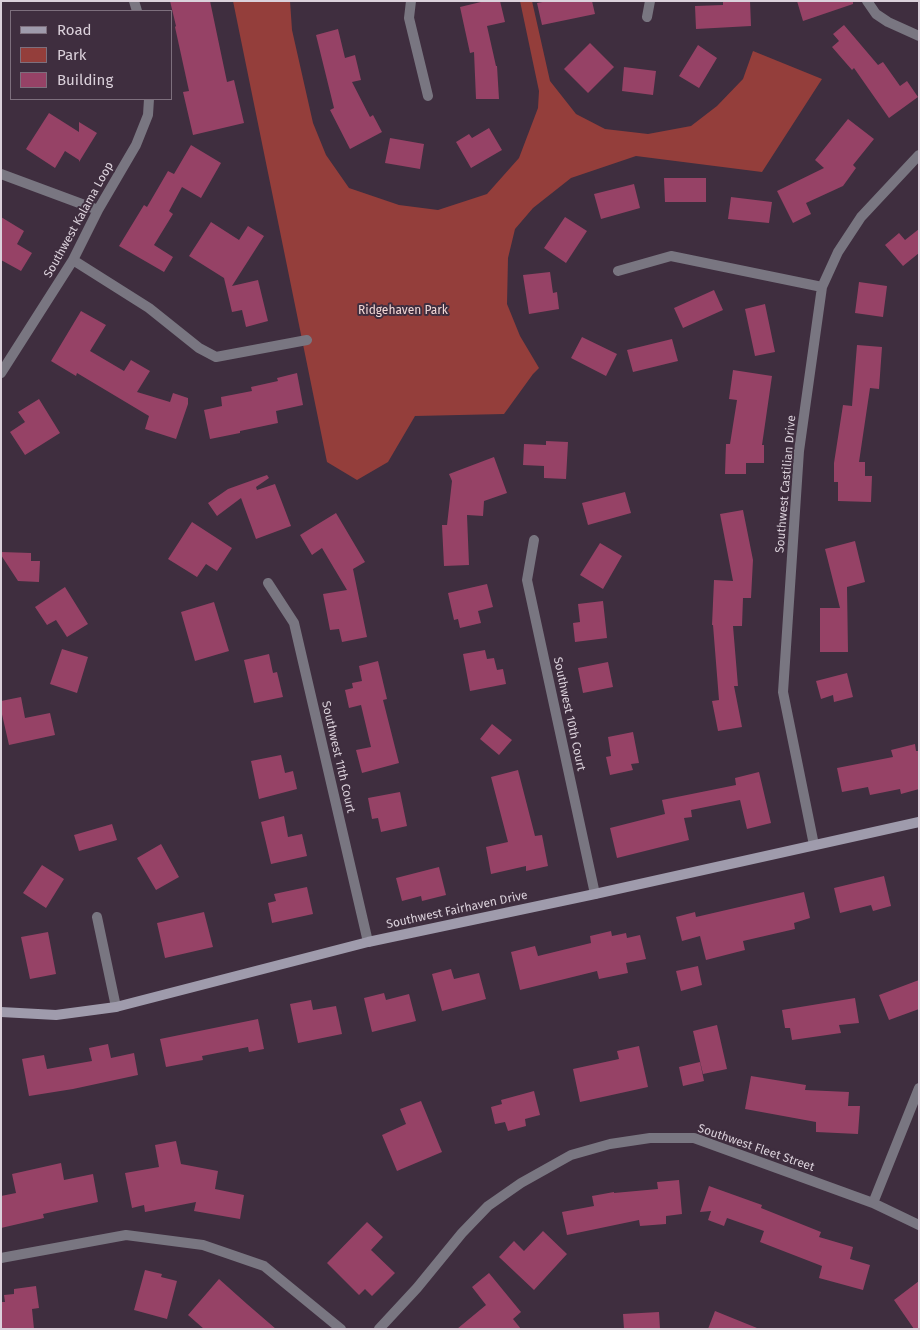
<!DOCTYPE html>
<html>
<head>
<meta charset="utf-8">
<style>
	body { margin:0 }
	#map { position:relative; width:920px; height:1330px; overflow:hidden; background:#3f2e3f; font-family:"Fira Sans",sans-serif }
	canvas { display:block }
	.frame { position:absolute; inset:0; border:2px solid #dbd1db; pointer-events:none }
	.legend { position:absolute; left:10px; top:10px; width:162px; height:90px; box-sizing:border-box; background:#3f2e3f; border:1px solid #7d6f7d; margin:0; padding:6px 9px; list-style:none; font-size:15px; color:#dbd1db }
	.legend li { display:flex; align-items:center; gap:10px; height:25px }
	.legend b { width:25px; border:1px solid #7d6f7d }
</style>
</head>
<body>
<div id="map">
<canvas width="920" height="1330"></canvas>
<div class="frame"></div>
<ul class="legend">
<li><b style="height:6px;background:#9f9bac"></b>Road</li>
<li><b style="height:14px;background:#943e3b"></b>Park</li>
<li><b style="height:14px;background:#964266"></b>Building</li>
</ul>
</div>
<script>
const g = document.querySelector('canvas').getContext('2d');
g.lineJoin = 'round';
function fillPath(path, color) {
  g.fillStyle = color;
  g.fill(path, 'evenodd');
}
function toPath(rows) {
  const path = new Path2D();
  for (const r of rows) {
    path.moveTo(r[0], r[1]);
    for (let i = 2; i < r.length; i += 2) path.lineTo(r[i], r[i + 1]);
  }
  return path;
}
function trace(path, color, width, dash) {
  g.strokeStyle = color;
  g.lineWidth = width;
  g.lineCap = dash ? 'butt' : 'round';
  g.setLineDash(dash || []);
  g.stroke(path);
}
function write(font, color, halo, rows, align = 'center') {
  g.font = font + ' "Fira Sans",sans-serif';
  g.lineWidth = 4;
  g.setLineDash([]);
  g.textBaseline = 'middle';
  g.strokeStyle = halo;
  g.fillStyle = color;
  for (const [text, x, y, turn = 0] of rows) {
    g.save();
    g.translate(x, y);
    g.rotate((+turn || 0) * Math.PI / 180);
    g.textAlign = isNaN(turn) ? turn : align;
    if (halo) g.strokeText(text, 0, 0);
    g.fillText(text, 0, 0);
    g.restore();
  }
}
const green = toPath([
	[233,1,290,1,292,30,313,123,326,155,349,188,399,205,438,210,487,194,519,158,538,108,539,91,520,1,532,1,550,81,576,114,605,129,648,134,691,126,717,106,743,79,753,51,822,79,762,172,636,156,571,178,533,208,515,229,508,258,507,304,520,336,539,368,533,374,504,414,415,416,388,462,357,480,327,462]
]);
const building = toPath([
	[170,1,210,1,227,82,234,80,244,123,193,135,183,92,189,91,175,27,176,26],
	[485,1,500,1,505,22,487,26,496,66,497,66,499,99,476,99,474,52,470,53,460,7],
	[548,1,592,1,595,14,542,25,537,3],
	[723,1,750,1,751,26,696,29,695,6,723,5],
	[797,1,853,1,853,4,803,21],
	[844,25,878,65,883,62,900,86,907,81,918,97,889,118,854,68,852,70,832,47,839,41,833,34],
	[338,29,345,58,355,55,361,80,352,82,370,117,373,115,382,132,350,149,330,110,334,108,316,35],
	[590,43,614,67,588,93,564,69],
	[698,45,717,58,699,88,679,76],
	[624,67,656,71,653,95,622,91],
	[49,113,79,132,79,122,97,133,79,162,79,160,65,151,55,168,26,149],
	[848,119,874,139,853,165,856,168,843,186,806,203,811,214,793,223,777,191,824,168,815,160],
	[489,128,502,150,471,168,456,142,469,134,472,138],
	[390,138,424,144,420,169,385,163],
	[191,145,221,163,201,198,182,187,169,211,173,214,154,245,173,257,164,272,119,246,144,205,147,207,168,171,174,174],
	[664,178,706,178,706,202,665,202],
	[634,184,640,208,601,219,594,194],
	[731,197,772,202,769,223,728,219],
	[1,217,24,231,17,244,32,253,21,271,1,260],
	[565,217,587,231,566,263,544,248],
	[211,222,239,240,248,226,264,236,232,286,258,280,268,321,246,327,242,310,232,312,224,278,189,256],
	[919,229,919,253,903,266,885,245,899,233,905,240],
	[550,272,553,293,557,292,559,309,529,314,523,275],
	[859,282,887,286,883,317,855,313],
	[714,290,723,310,683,328,674,308],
	[765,304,775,352,755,356,745,309],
	[81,311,106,325,90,351,124,371,131,360,150,371,137,392,170,402,173,393,188,398,188,404,176,439,145,429,149,416,77,373,76,376,51,361],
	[582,337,617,354,606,376,571,358],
	[672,339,678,361,633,372,627,350],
	[857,345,882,347,879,389,870,388,859,462,865,462,865,476,872,476,871,502,838,501,838,482,834,482,834,463,843,405,852,406],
	[733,370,772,376,762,445,764,445,764,463,746,463,746,474,725,474,726,444,730,444,737,400,729,399],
	[297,373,303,405,276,411,278,423,240,431,240,433,210,439,204,410,222,406,221,397,252,391,251,387,278,381,277,378],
	[39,399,60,433,25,455,10,432,25,422,18,412],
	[546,441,568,442,566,479,544,478,544,466,523,465,524,444,546,445],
	[494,457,507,493,484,501,483,516,467,515,469,565,444,566,442,525,447,525,452,481,449,474],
	[267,475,269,478,256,487,257,490,275,484,291,526,256,539,241,498,217,516,208,503,228,489],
	[625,492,631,513,588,525,582,503],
	[743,510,753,560,751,598,743,598,742,626,733,626,738,686,734,686,742,727,718,731,712,701,719,700,713,625,712,625,714,580,733,581,720,514],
	[336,513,365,562,353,569,367,637,342,642,339,629,330,630,323,594,347,590,322,548,312,555,300,535],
	[192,522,232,548,217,571,206,564,197,577,168,559],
	[855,541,865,582,847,587,848,652,820,652,820,608,840,608,825,549],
	[600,543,622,556,603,589,580,575],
	[1,552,31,553,31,561,40,561,39,582,18,581,1,555],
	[487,584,493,607,478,611,481,623,460,628,458,619,454,620,448,593],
	[65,587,88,624,67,637,56,620,47,625,35,607],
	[603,601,607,638,575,642,573,623,580,622,578,604],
	[214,602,229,651,195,661,181,612],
	[62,649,88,657,77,693,50,684],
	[485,650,487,659,494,658,497,670,503,669,506,684,470,691,463,654],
	[269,654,273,673,277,672,283,697,254,703,244,660],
	[378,661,387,699,383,700,399,763,362,773,356,750,371,747,361,705,349,708,345,690,353,688,352,683,362,681,359,666],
	[608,662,613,687,583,693,578,668],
	[847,673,853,697,834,702,833,695,821,699,816,681],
	[21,697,25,718,50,713,55,735,9,745,1,710,1,701],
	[492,724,512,740,499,755,480,739],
	[633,732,639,763,631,764,633,770,610,775,606,757,611,756,608,737],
	[915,744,916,751,919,751,919,789,901,794,900,789,870,795,868,787,842,792,837,768,893,757,891,750],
	[281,755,285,773,293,771,297,789,259,799,251,761],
	[518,770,535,836,542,835,548,866,526,871,526,866,491,874,486,847,508,842,491,777],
	[759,772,771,823,747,829,740,800,691,810,692,817,684,818,689,840,617,858,610,828,665,814,662,800,736,785,735,778],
	[400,792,407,826,381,832,378,818,372,819,368,798],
	[284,816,288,837,302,834,307,856,271,864,261,822],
	[112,824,117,840,79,851,74,835],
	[161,844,179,877,156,890,137,858],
	[42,865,64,879,46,908,23,893],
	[439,867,446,895,422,901,421,896,402,901,396,878],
	[884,876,891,906,873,911,871,905,840,913,834,888],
	[307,887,313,914,272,923,268,903,276,901,274,894],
	[804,892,810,918,794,923,795,929,743,941,745,950,706,960,700,936,682,941,676,917,695,912,696,917],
	[204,912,213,947,165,958,157,923],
	[611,931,612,936,626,933,627,938,640,935,646,959,626,963,628,973,599,979,597,971,520,990,511,952,535,946,538,956,591,943,590,936],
	[48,932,56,974,30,979,21,937],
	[698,966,702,985,681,991,676,971],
	[451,969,454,979,479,973,486,999,442,1011,432,974],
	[919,980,919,1009,889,1020,879,995],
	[384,993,386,1000,409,994,416,1021,372,1032,364,998],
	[855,998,859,1023,839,1025,841,1033,792,1040,790,1028,785,1028,782,1010],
	[311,1000,313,1010,336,1006,342,1034,298,1043,290,1004],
	[258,1019,264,1049,249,1052,248,1047,202,1056,203,1060,166,1067,160,1039],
	[717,1025,727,1069,703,1074,693,1031],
	[108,1044,111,1058,134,1053,138,1075,73,1089,29,1096,22,1059,44,1055,47,1069,92,1061,89,1048],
	[639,1046,648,1087,580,1102,573,1069,619,1059,617,1051],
	[700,1062,704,1081,683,1086,679,1067],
	[751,1076,806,1085,805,1090,849,1092,848,1106,860,1106,858,1134,816,1132,816,1122,745,1109],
	[534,1091,540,1115,525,1119,526,1126,508,1131,505,1122,495,1124,491,1107,502,1104,501,1100],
	[421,1101,442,1152,397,1171,382,1135,406,1124,400,1109],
	[176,1141,181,1164,218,1171,215,1189,244,1195,240,1219,194,1211,196,1202,145,1212,144,1205,132,1208,125,1173,159,1167,155,1145],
	[61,1163,64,1180,93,1174,98,1202,43,1214,44,1218,1,1228,1,1196,16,1193,12,1174],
	[679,1180,682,1214,666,1216,666,1224,640,1226,639,1220,567,1235,562,1212,594,1206,592,1196,614,1192,614,1193,658,1189,657,1182],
	[709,1186,762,1205,761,1208,821,1232,819,1237,853,1247,850,1259,870,1265,863,1290,819,1278,822,1266,760,1242,764,1231,727,1218,724,1226,708,1220,711,1211,700,1212],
	[367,1222,383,1237,371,1250,395,1273,372,1296,365,1289,359,1295,327,1263],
	[543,1231,567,1254,534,1290,499,1257,514,1241,524,1251],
	[145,1270,162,1274,161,1277,177,1281,167,1319,134,1310],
	[489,1273,521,1312,513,1319,521,1329,457,1329,486,1305,472,1287],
	[219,1279,247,1304,276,1329,204,1329,188,1315],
	[919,1281,919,1329,914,1329,894,1300],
	[36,1286,39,1308,32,1309,34,1329,1,1329,1,1302,5,1302,4,1295,14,1294,14,1289],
	[715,1311,757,1328,757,1329,708,1329],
	[659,1312,660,1329,624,1329,623,1314]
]);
const street = toPath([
	[134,1,137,11],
	[411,1,409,18,428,96],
	[867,1,876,14,888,22,919,36],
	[647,17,650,1],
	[1,174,98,210],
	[73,260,149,308,199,348,216,357,307,340],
	[618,271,671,256,822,287],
	[1,373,73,260,98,210,136,145,148,115,149,99],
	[534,540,527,580,595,894],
	[268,583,294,623,368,942],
	[814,845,783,692,799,451,822,287,838,252,861,217,919,155],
	[97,917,116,1007],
	[873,1203,919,1088],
	[1,1258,126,1235,203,1245,264,1266,341,1329],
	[379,1329,417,1288,462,1233,488,1206,521,1183,571,1155,610,1144,650,1138,694,1138,873,1203,919,1225]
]);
const secondary = toPath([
	[1,1012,56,1015,116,1007,368,942,595,894,919,822]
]);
const streetNames = [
	["Southwest Kalama Loop",79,220,-61],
	["Southwest Castilian Drive",786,484,-85],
	["Southwest 10th Court",569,714,78],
	["Southwest 11th Court",338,757,77],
	["Southwest Fairhaven Drive",457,910,-12],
	["Southwest Fleet Street",756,1148,19]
];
const parkNames = [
	["Ridgehaven Park",403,311]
];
fillPath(green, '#943e3b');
fillPath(building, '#964266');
trace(street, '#797681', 10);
trace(secondary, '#9f9bac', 10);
write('12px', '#dbd1db', '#3f2e3f', streetNames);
write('12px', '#f2d7d5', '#3f2e3f', parkNames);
</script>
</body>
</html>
